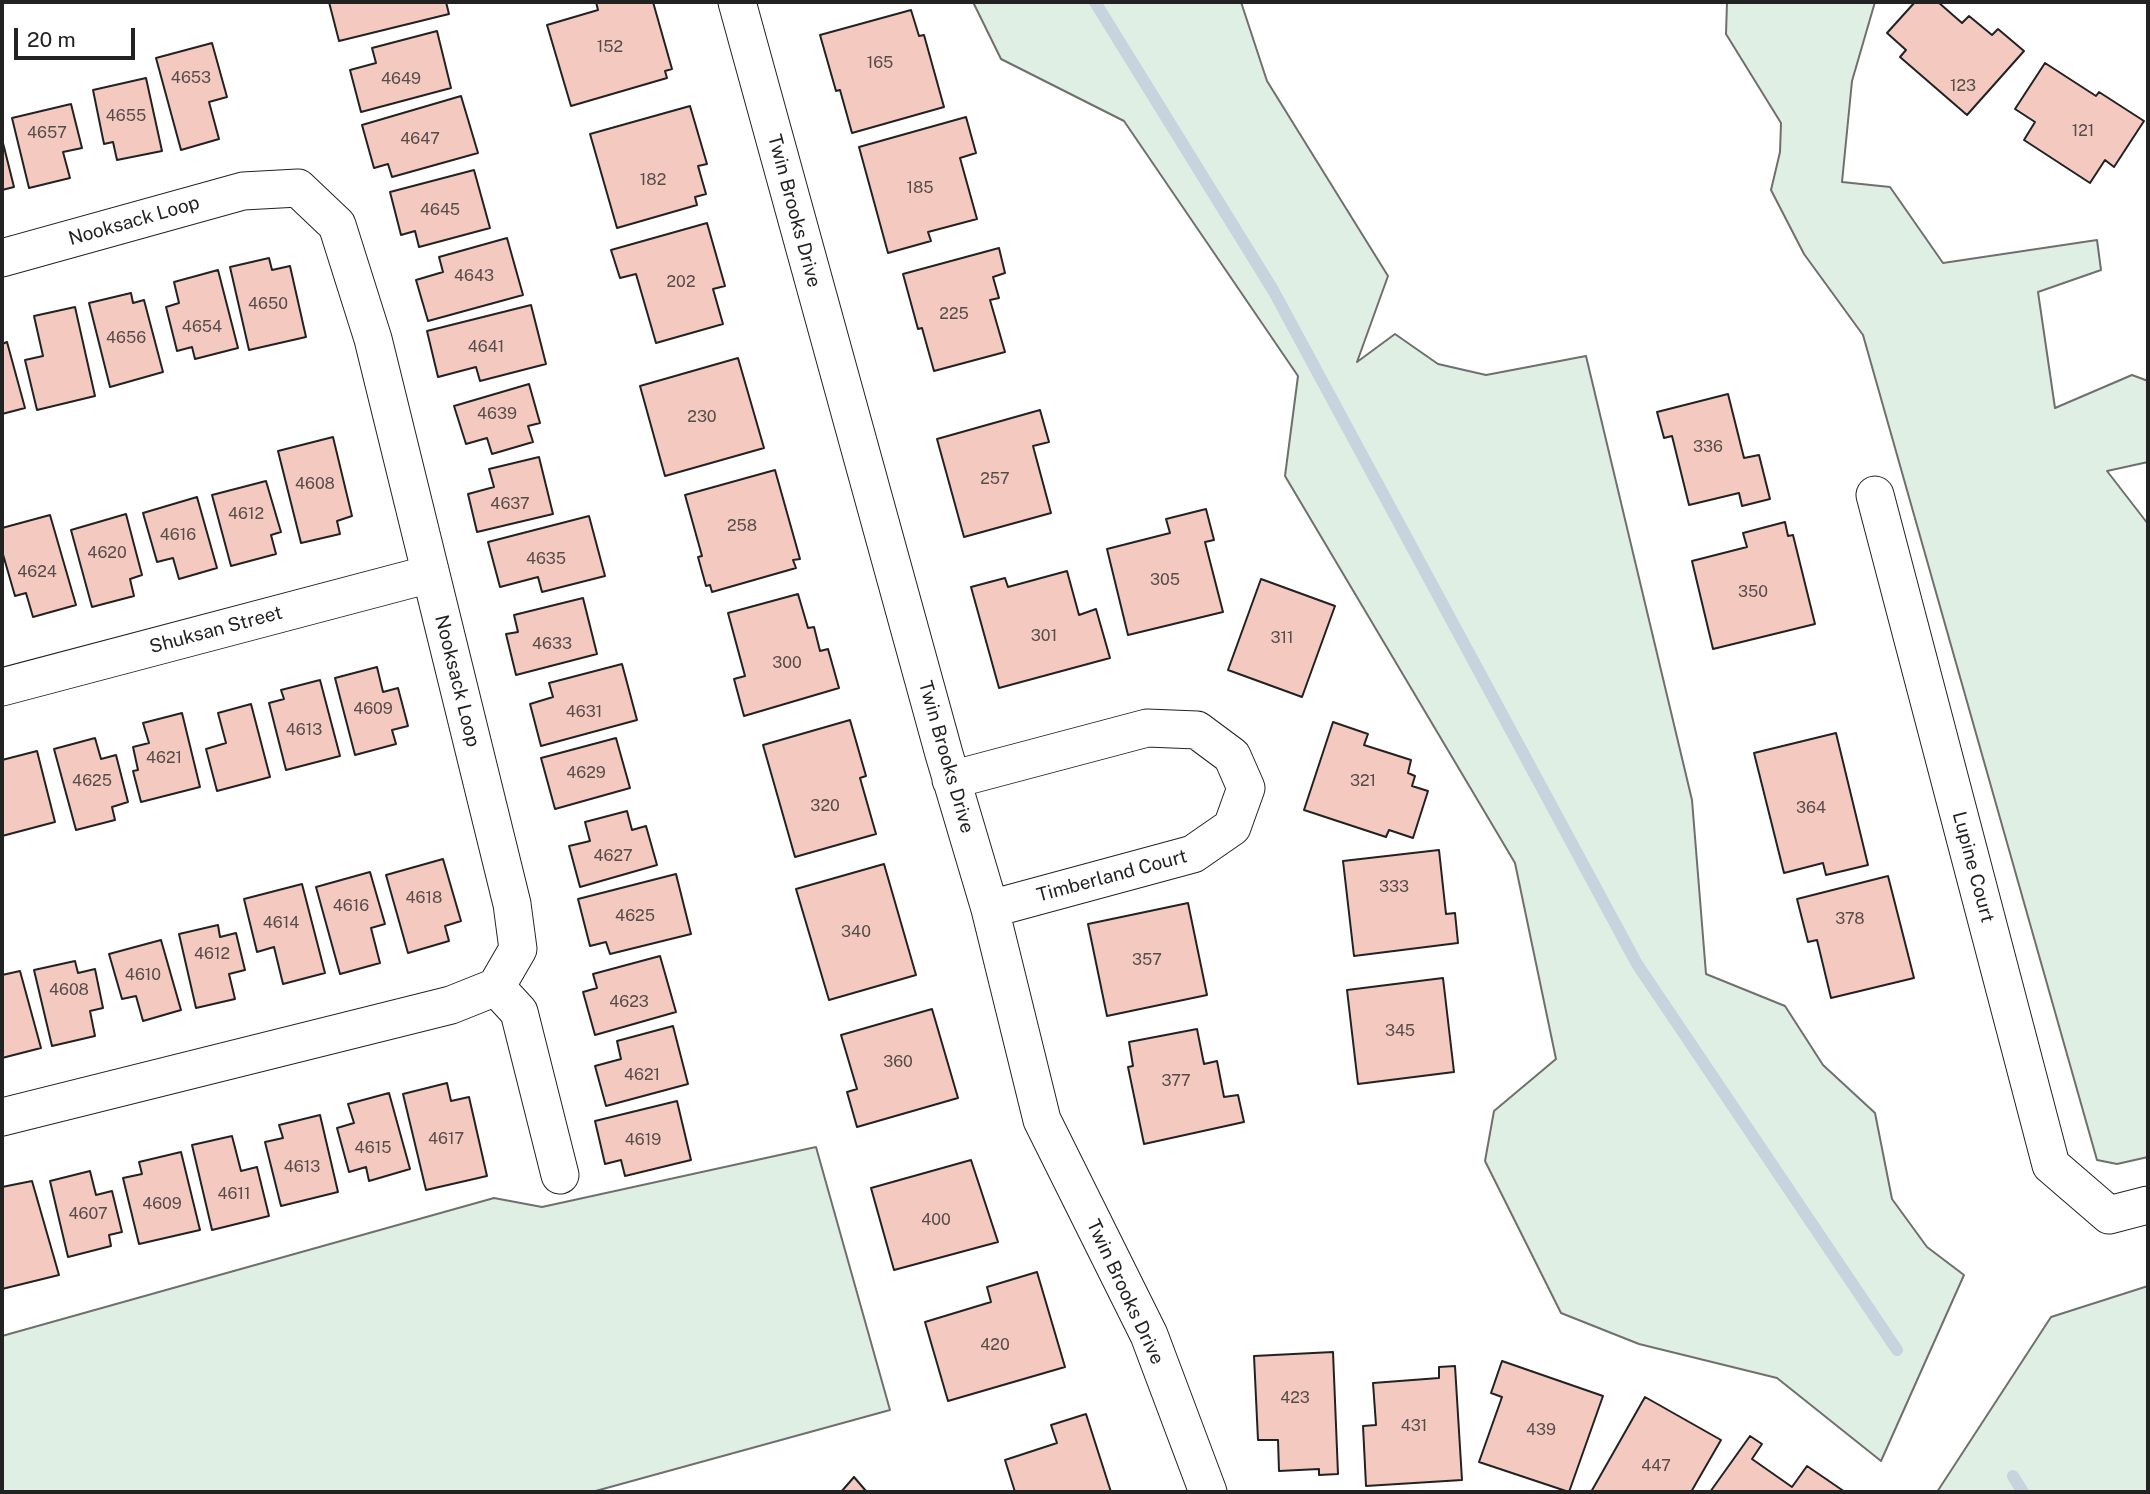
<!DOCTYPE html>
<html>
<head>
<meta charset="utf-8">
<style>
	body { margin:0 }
	#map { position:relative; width:2150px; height:1494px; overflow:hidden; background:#fff; font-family:"Public Sans",sans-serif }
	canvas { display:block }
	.frame { position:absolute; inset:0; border:4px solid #222; pointer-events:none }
	.scale { position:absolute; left:14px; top:28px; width:121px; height:32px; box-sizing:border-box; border:4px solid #222; border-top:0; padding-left:9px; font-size:21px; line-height:24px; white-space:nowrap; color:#222; -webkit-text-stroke:5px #fff; paint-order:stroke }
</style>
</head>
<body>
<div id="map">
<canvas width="2150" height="1494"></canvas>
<div class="frame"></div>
<div class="scale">20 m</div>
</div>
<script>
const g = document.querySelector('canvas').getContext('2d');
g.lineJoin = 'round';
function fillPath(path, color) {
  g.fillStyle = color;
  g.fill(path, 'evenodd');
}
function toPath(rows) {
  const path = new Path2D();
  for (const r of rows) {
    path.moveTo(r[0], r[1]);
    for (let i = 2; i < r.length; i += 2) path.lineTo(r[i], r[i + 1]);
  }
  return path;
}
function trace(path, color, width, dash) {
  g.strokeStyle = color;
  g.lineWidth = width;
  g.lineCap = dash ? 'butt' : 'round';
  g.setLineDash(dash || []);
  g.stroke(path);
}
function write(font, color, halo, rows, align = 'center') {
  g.font = font + ' "Public Sans",sans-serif';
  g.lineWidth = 5;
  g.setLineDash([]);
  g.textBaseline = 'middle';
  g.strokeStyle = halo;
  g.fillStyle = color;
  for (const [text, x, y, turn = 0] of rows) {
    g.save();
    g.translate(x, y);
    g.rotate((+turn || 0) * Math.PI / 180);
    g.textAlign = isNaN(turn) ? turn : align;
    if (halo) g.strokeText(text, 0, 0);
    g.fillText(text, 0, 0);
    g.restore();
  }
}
const green = toPath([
	[973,2,1241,2,1267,81,1388,276,1357,362,1395,334,1438,364,1486,375,1586,356,1692,800,1706,974,1785,1006,1823,1065,1875,1113,1892,1199,1927,1247,1964,1275,1881,1461,1777,1378,1639,1344,1561,1313,1485,1161,1494,1111,1556,1059,1515,863,1285,476,1298,376,1124,121,1001,59,973,2],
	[1727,2,1875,2,1852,81,1842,182,1890,187,1943,263,2097,240,2101,270,2038,292,2055,408,2132,375,2148,381,2148,462,2107,471,2148,524,2148,1157,2117,1164,2097,1160,1863,335,1804,254,1771,190,1780,152,1781,123,1726,34,1727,2],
	[816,1147,890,1410,592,1492,2,1492,2,1336,494,1198,542,1207,816,1147],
	[2148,1286,2148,1492,1937,1492,2051,1317,2148,1286]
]);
const stream = toPath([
	[1095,2,1273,290,1637,964,1897,1350],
	[2013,1476,2023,1492]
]);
const building = toPath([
	[329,2,446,2,449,14,339,41,329,2],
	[596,2,653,2,672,69,665,71,667,78,571,106,547,25,598,10,596,2],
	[1915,2,1938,2,1962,23,1969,16,1992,35,1998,29,2024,51,1967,115,1900,57,1906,50,1887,33,1915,2],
	[911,10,919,36,924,35,944,107,852,133,840,90,836,91,820,35,911,10],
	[437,31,451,88,361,112,350,70,376,63,372,48,437,31],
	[212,43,227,97,209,102,219,139,181,150,156,58,212,43],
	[2045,63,2096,96,2099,92,2144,121,2114,167,2105,160,2090,183,2024,140,2035,122,2015,109,2045,63],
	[146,78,162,151,117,160,113,142,104,144,93,90,146,78],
	[461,96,478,153,392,177,388,164,374,168,362,125,461,96],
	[71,104,82,148,63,152,70,178,29,188,12,118,71,104],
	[690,106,707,164,698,166,706,194,695,197,697,205,617,228,590,134,690,106],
	[966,117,976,153,960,158,977,219,928,232,931,241,888,253,859,147,966,117],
	[2,139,14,187,2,190,2,139],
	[474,170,490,228,419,247,415,231,401,235,390,192,474,170],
	[707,223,725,286,713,289,723,324,656,343,636,274,620,278,611,250,707,223],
	[507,238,523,295,428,321,416,280,443,272,439,257,507,238],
	[999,248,1005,273,993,277,999,298,990,300,1005,352,934,371,922,328,918,329,903,274,999,248],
	[269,258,272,270,290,266,306,337,249,350,230,267,269,258],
	[218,270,238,348,195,359,192,347,177,351,166,307,179,303,174,282,218,270],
	[131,293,133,303,144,300,163,372,110,387,89,303,131,293],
	[531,305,546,364,480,381,476,367,438,377,427,331,531,305],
	[75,307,95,396,37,410,25,360,43,356,34,316,75,307],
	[7,342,25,408,2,414,2,344,7,342],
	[738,358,764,448,665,476,640,386,738,358],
	[529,384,540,423,528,426,533,442,492,454,487,438,466,444,454,406,529,384],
	[1728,394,1744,458,1759,455,1770,499,1742,506,1739,493,1689,505,1672,436,1664,438,1657,412,1728,394],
	[1040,410,1049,442,1033,446,1051,513,964,537,937,439,1040,410],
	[333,437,352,516,337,521,340,534,301,543,278,451,333,437],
	[539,457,553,514,477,532,468,494,494,487,489,469,539,457],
	[775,470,800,559,793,560,796,568,712,592,710,585,706,586,698,557,702,556,685,495,775,470],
	[266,481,281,532,271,535,276,554,231,566,212,495,266,481],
	[197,497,217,568,179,579,173,558,157,562,143,513,197,497],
	[1206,509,1214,540,1205,542,1223,612,1128,635,1107,549,1170,533,1166,519,1206,509],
	[126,514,142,575,130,579,134,596,92,607,71,530,126,514],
	[50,515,76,605,33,617,26,593,15,596,2,551,2,528,50,515],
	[589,516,605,576,542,592,538,577,500,587,488,542,589,516],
	[1785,522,1788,536,1793,535,1815,624,1713,649,1692,561,1747,547,1743,533,1785,522],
	[1067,571,1079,615,1096,609,1110,658,999,688,971,587,1005,578,1008,587,1067,571],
	[1261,579,1335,606,1302,697,1228,670,1261,579],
	[798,594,808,628,814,627,820,651,828,649,839,688,744,716,734,679,745,676,728,613,798,594],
	[583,598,597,654,516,675,506,634,518,632,514,615,583,598],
	[622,664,637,720,541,746,530,704,553,697,549,683,622,664],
	[377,667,383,692,398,688,408,726,392,730,396,744,355,755,335,678,377,667],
	[320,680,340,756,286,770,269,703,284,699,281,690,320,680],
	[251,704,270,777,217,791,206,749,226,743,218,713,251,704],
	[182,713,200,787,141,802,133,771,138,770,133,747,149,743,143,723,182,713],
	[850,720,866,776,860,778,876,834,795,857,763,745,850,720],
	[1333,722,1368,734,1364,745,1411,760,1408,773,1415,776,1412,786,1428,791,1413,838,1389,830,1386,837,1304,810,1333,722],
	[1836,733,1868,865,1826,875,1823,863,1784,873,1754,753,1836,733],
	[95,738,101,759,116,755,128,802,112,807,115,820,76,830,54,749,95,738],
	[616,738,630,788,555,809,541,758,616,738],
	[37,751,55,822,2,836,2,760,37,751],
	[627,811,632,830,646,826,657,865,580,887,569,846,590,841,585,822,627,811],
	[1439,850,1446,914,1455,913,1458,943,1354,956,1343,861,1439,850],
	[443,859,461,921,445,926,449,941,408,953,386,875,443,859],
	[884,864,916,975,829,1000,796,889,884,864],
	[370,872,385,924,371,928,380,963,340,974,316,887,370,872],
	[676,874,691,934,610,954,606,942,590,946,578,899,676,874],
	[1888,876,1914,978,1831,998,1817,940,1808,942,1797,899,1888,876],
	[302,884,325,973,283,984,274,947,257,952,244,899,302,884],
	[1188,903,1207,995,1107,1016,1088,924,1188,903],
	[218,925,220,937,236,933,245,970,229,974,235,999,196,1008,179,934,218,925],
	[161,940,181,1010,143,1021,136,996,122,999,109,954,161,940],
	[660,956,676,1012,595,1035,583,992,597,988,593,974,660,956],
	[75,961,78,973,95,969,103,1008,90,1011,95,1036,52,1046,34,970,75,961],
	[20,971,41,1048,2,1058,2,975,20,971],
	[1443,978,1454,1072,1358,1084,1347,990,1443,978],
	[932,1009,958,1098,857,1127,847,1092,857,1089,841,1035,932,1009],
	[673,1026,688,1084,606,1106,595,1066,621,1059,617,1041,673,1026],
	[1197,1029,1204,1064,1217,1061,1224,1097,1238,1095,1244,1122,1144,1144,1128,1067,1133,1066,1129,1042,1197,1029],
	[447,1083,451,1101,469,1097,487,1176,426,1190,403,1094,447,1083],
	[389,1093,410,1169,369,1181,366,1167,349,1172,337,1128,354,1123,348,1104,389,1093],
	[677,1101,691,1160,625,1176,621,1160,605,1164,595,1121,677,1101],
	[320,1115,338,1192,281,1206,265,1142,283,1138,279,1125,320,1115],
	[232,1136,241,1171,257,1167,269,1216,212,1230,192,1145,232,1136],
	[181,1152,200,1230,139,1244,123,1178,142,1174,139,1162,181,1152],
	[971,1160,998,1242,894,1270,871,1188,971,1160],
	[90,1171,96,1195,112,1191,122,1232,109,1235,111,1246,68,1257,50,1181,90,1171],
	[32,1181,59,1275,2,1289,2,1187,32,1181],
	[1037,1272,1065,1367,948,1401,925,1322,991,1302,987,1287,1037,1272],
	[1333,1352,1338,1474,1319,1475,1319,1469,1279,1471,1278,1440,1258,1440,1254,1356,1333,1352],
	[1502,1361,1603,1396,1569,1492,1479,1462,1502,1397,1491,1393,1502,1361],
	[1455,1366,1462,1480,1366,1486,1363,1426,1376,1425,1373,1383,1439,1378,1439,1367,1455,1366],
	[1645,1397,1721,1440,1691,1492,1591,1492,1645,1397],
	[1086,1414,1111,1492,1015,1492,1005,1460,1057,1443,1051,1425,1086,1414],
	[1750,1436,1762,1444,1752,1459,1792,1487,1807,1466,1845,1492,1710,1492,1750,1436],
	[854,1477,866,1491,869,1492,841,1492,854,1477]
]);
const street = toPath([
	[737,2,944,754,990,909,1042,1120,1149,1335,1208,1492],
	[2,258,243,191,298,188,337,225,373,339,512,904,518,949,496,987,451,1005,2,1117],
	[1875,495,2051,1165,2109,1215,2148,1205],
	[2,687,430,574],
	[951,780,1147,728,1197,730,1232,756,1246,788,1232,827,1193,854,990,909],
	[496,987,519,1012,560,1175]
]);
const numberNames = [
	["152",610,47],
	["165",880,63],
	["4653",191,78],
	["4649",401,79],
	["123",1963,86],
	["4655",126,116],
	["121",2083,131],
	["4657",47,133],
	["4647",420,139],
	["182",653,180],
	["185",920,188],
	["4645",440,210],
	["4643",474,276],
	["202",681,282],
	["4650",268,304],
	["225",954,314],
	["4654",202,327],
	["4656",126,338],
	["4641",486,347],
	["4639",497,414],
	["230",702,417],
	["336",1708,447],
	["257",995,479],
	["4608",315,484],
	["4637",510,504],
	["4612",246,514],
	["258",742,526],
	["4616",178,535],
	["4620",107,553],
	["4635",546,559],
	["4624",37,572],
	["305",1165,580],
	["350",1753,592],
	["301",1044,636],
	["311",1282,638],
	["4633",552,644],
	["300",787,663],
	["4609",373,709],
	["4631",584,712],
	["4613",304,730],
	["4621",164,758],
	["4629",586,773],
	["4625",92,781],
	["321",1363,781],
	["320",825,806],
	["364",1811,808],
	["4627",613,856],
	["333",1394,887],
	["4618",424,898],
	["4616",351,906],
	["4625",635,916],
	["378",1850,919],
	["4614",281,923],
	["340",856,932],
	["4612",212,954],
	["357",1147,960],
	["4610",143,975],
	["4608",69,990],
	["4623",629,1002],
	["345",1400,1031],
	["360",898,1062],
	["4621",642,1075],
	["377",1176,1081],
	["4617",446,1139],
	["4619",643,1140],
	["4615",373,1148],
	["4613",302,1167],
	["4611",234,1194],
	["4609",162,1204],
	["4607",88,1214],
	["400",936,1220],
	["420",995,1345],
	["423",1295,1398],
	["431",1414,1426],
	["439",1541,1430],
	["447",1656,1466]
];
const streetNames = [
	["Twin Brooks Drive",794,211,75],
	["Nooksack Loop",134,221,-16],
	["Shuksan Street",216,630,-15],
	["Nooksack Loop",457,681,76],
	["Twin Brooks Drive",946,757,74],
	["Lupine Court",1973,867,75],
	["Timberland Court",1112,876,-15],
	["Twin Brooks Drive",1125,1292,65]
];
fillPath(green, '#e0efe3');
trace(green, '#6f6f6f', 2);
trace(stream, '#c7d3dd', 12);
fillPath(building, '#f3c9c0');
trace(building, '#222', 2);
trace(street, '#222', 39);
trace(street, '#fff', 37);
write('16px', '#564c4a', null, numberNames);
write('19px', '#222', '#fff', streetNames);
</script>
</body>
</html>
